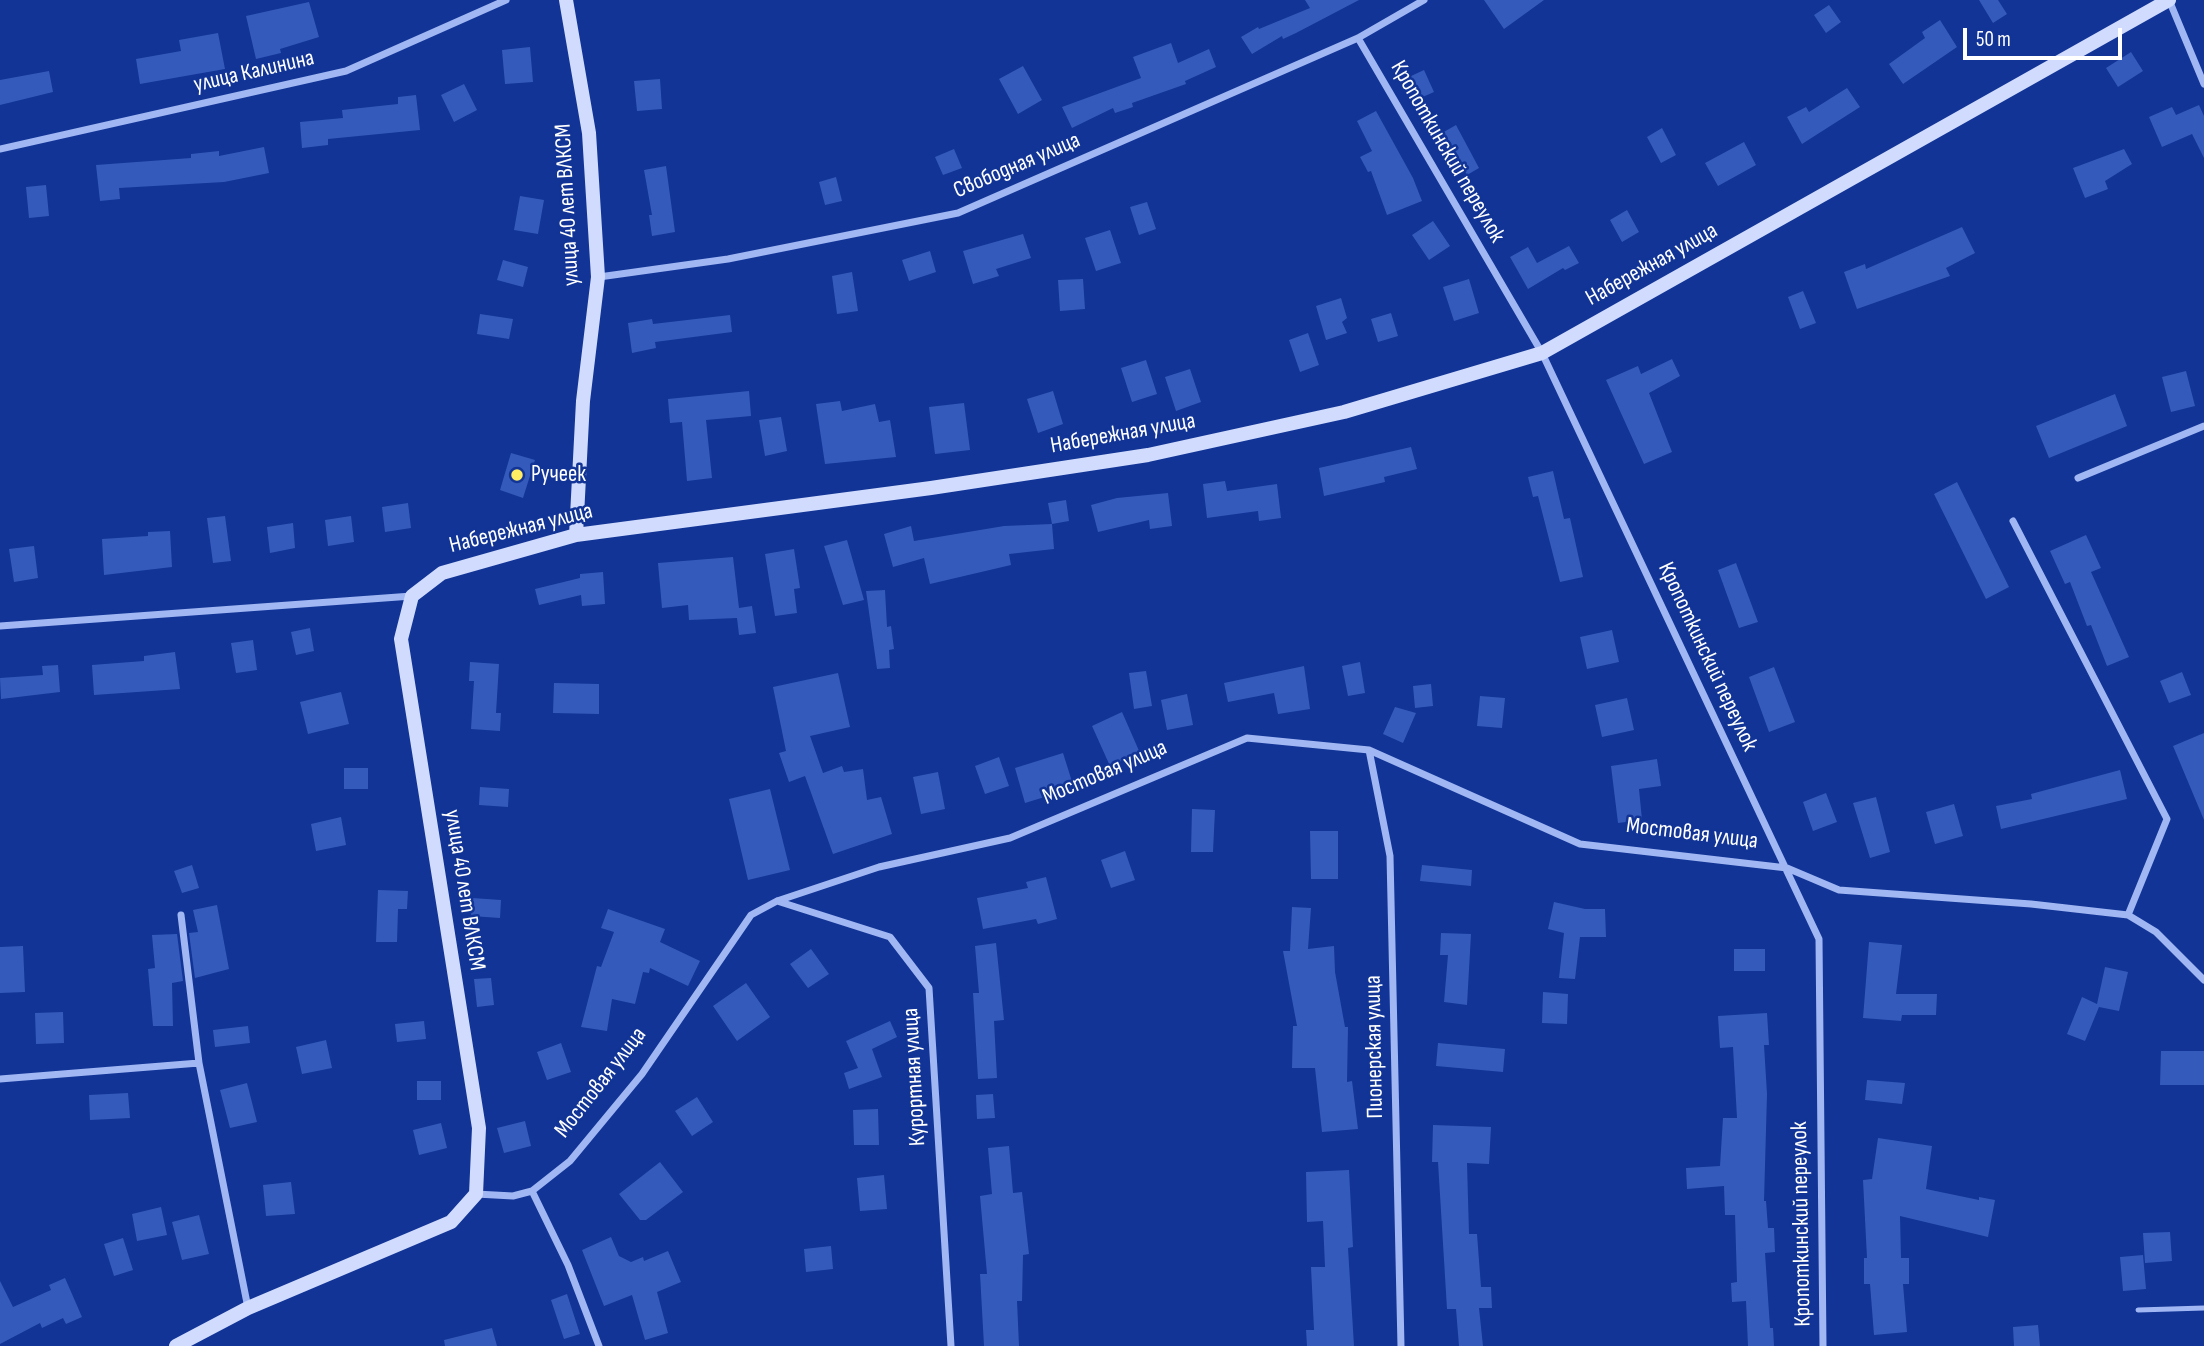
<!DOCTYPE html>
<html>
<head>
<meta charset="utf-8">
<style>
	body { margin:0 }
	#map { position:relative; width:2204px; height:1346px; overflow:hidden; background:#113496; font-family:"Sofia Sans Condensed",sans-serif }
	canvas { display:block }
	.scale { position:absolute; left:1963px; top:28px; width:159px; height:32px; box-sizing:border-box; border:4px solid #fff; border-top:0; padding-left:9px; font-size:21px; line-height:24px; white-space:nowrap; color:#fff; -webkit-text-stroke:5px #113496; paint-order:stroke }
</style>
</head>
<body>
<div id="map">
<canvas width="2204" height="1346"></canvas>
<div class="scale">50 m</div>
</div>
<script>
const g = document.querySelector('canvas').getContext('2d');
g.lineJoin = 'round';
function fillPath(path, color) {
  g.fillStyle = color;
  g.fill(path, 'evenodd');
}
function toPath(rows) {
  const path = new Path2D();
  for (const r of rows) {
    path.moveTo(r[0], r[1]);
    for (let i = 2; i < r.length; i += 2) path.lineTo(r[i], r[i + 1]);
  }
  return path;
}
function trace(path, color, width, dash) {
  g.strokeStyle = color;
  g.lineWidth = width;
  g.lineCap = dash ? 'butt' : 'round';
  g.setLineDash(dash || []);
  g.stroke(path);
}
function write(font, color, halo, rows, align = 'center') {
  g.font = font + ' "Sofia Sans Condensed",sans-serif';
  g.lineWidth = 5;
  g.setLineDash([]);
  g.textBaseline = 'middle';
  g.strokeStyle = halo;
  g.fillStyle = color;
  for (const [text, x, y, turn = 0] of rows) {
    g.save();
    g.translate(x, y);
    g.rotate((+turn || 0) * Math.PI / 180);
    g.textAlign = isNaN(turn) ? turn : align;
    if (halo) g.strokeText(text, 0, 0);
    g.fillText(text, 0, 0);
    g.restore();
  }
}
const building = toPath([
	[1305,0,1359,0,1296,33,1283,39,1282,36,1252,54,1241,37,1258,27,1259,29,1310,8],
	[1484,0,1544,0,1504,29],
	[1979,0,1998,0,2007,14,1993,23],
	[309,2,319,37,280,49,281,53,256,59,246,16],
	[1829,5,1841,22,1826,33,1814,15],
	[1940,20,1957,47,1903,84,1889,64,1925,38,1922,32],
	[218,33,225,69,140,84,136,59,181,51,179,40],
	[1171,43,1178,63,1209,49,1216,67,1185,81,1186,84,1132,103,1133,107,1115,113,1113,108,1072,128,1062,107,1141,78,1133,57],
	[530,47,533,82,505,84,502,50],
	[2131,52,2143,71,2118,87,2106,68],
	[1023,66,1042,100,1018,114,999,79],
	[1424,70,1434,92,1418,99,1409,77],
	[49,71,53,92,0,105,0,80],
	[660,79,662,109,637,111,634,81],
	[464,84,477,110,454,122,441,95],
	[1847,88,1860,107,1802,144,1787,117,1806,107,1809,112],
	[416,95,420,130,328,139,328,145,302,148,300,122,343,118,342,110,398,104,398,97],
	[2199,105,2204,116,2204,158,2192,134,2162,147,2149,117,2172,107,2176,115],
	[1376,111,1413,178,1422,201,1387,215,1371,171,1368,172,1360,157,1372,151,1357,121],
	[1456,125,1479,168,1467,175,1442,133],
	[1662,128,1676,155,1661,163,1647,137],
	[1744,142,1756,165,1718,186,1705,163],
	[264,147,269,173,224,182,119,188,120,199,100,201,96,165,191,158,191,154,219,151,219,156],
	[954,149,962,168,943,175,935,157],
	[2124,149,2132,164,2105,181,2108,189,2085,198,2073,168],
	[666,166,675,232,652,236,649,215,652,215,644,170],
	[836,177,842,201,825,205,819,182],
	[46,185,49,216,29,218,26,187],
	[520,196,544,200,538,234,514,230],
	[1147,202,1156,229,1139,235,1130,207],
	[1627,210,1639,232,1622,242,1610,220],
	[1433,221,1450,246,1429,260,1412,235],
	[1962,227,1975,253,1946,268,1950,276,1857,309,1844,272,1865,264,1866,269],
	[1110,230,1121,263,1096,271,1085,238],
	[1023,234,1031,258,996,269,999,276,973,284,963,251],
	[1569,246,1579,263,1565,270,1563,268,1528,289,1510,257,1528,247,1537,263],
	[930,251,936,272,909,281,902,260],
	[503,260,528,267,523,287,497,280],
	[852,272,858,311,837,314,832,276],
	[1083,279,1085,309,1060,311,1058,280],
	[1469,279,1479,313,1454,321,1443,287],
	[1803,291,1816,323,1800,329,1788,297],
	[1341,298,1347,318,1342,322,1347,333,1326,340,1316,306],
	[1391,313,1398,336,1378,342,1371,319],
	[480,314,513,319,509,339,477,334],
	[730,315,732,332,655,342,656,348,632,353,628,323,652,319,653,324],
	[1308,333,1319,365,1300,372,1289,340],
	[1672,359,1680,376,1649,393,1672,452,1644,464,1606,380,1638,366,1641,374],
	[1146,360,1157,394,1132,402,1121,368],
	[1190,369,1201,402,1176,411,1165,377],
	[2186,371,2195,406,2171,412,2162,377],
	[749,391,751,416,706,420,712,478,687,481,682,422,670,423,668,399],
	[1053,391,1063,424,1038,433,1027,399],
	[2115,394,2127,426,2049,458,2036,426],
	[840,401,842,411,875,404,879,422,890,420,896,457,825,464,816,404],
	[964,403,970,450,935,454,929,407],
	[781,417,787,451,765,456,759,420],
	[1411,447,1417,469,1384,477,1385,482,1324,496,1319,468],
	[511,453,535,460,523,498,500,490],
	[1553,471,1564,519,1570,518,1583,577,1560,582,1538,496,1533,497,1528,477],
	[1225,481,1227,491,1277,484,1281,518,1259,521,1258,511,1207,518,1203,484],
	[1957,482,2009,587,1986,599,1934,494],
	[1168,493,1172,526,1150,529,1149,520,1098,532,1091,505,1117,498],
	[1066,500,1069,521,1052,524,1048,503],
	[408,503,411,528,385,532,382,507],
	[225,516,231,561,213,563,207,518],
	[351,516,354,542,328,546,325,520],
	[293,523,295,548,270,553,267,527],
	[1052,524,1054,549,1009,554,1011,565,930,584,924,558,893,567,884,534,911,526,914,541,1004,526],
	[170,531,172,567,104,575,102,539,148,536,148,532],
	[2086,535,2101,568,2091,572,2129,657,2107,666,2091,625,2087,626,2070,582,2065,584,2050,551],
	[847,540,864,600,843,605,824,546],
	[34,546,38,578,14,582,9,549],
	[794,549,800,588,794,589,797,613,775,616,765,554],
	[733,557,739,608,752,606,756,633,739,635,737,618,689,620,688,605,662,608,658,563],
	[1736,563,1758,622,1739,628,1718,570],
	[603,572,605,604,582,606,581,595,539,605,535,589,580,578,580,574],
	[885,590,887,627,891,626,894,649,889,650,890,668,877,669,866,591],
	[310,628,314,651,296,655,291,632],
	[1612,630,1619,662,1587,669,1580,637],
	[253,640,257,670,236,673,231,643],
	[175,652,180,689,94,695,92,665,144,661,144,656],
	[470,662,499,664,496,713,501,713,500,731,471,729,474,681,469,681],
	[1360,662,1365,693,1348,696,1342,666],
	[58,665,60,692,1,699,0,678,43,675,42,666],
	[1304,666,1310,709,1278,714,1274,693,1228,702,1224,683],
	[1774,667,1795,722,1769,732,1749,677],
	[1146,671,1152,706,1134,709,1129,673],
	[2182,672,2191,695,2169,703,2160,681],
	[838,673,850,727,810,736,823,773,842,766,844,772,863,769,867,800,881,797,892,834,833,854,805,776,789,782,779,753,786,751,773,687],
	[554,683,599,684,599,714,553,713],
	[1431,684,1433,706,1415,708,1413,686],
	[341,692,349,724,308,734,300,702],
	[1187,694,1193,725,1167,730,1161,700],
	[1480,696,1505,698,1502,728,1477,726],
	[1627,698,1634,730,1602,737,1595,705],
	[1395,707,1416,713,1403,743,1383,734],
	[1122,712,1140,753,1110,766,1092,726],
	[2204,733,2204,820,2173,746],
	[1063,753,1074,788,1025,803,1015,768],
	[999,757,1009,786,985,794,975,766],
	[1657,759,1661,786,1639,789,1642,820,1618,823,1611,766],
	[344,768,368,768,368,789,344,789],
	[2120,770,2127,799,2001,829,1996,806,2032,799,2031,794],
	[938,772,945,809,921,814,913,777],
	[480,787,509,789,508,807,479,805],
	[770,789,790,870,748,880,729,799],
	[1826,793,1837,822,1813,831,1803,802],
	[1876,797,1890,852,1870,858,1853,803],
	[1954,804,1963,836,1935,844,1926,812],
	[1192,809,1215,810,1213,852,1191,852],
	[341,817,346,845,316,851,311,824],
	[1310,831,1338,831,1338,879,1311,879],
	[1125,851,1135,880,1111,888,1101,860],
	[192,865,199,888,182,893,174,871],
	[1422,865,1472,870,1471,886,1420,881],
	[1046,877,1057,919,1038,924,1036,919,983,929,977,898,1028,888,1026,882],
	[378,890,408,891,407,909,398,909,397,942,376,942],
	[472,898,501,900,500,918,471,916],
	[1554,902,1585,909,1605,909,1606,937,1580,937,1575,979,1559,978,1564,933,1548,929],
	[217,905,229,969,195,978,189,933,198,932,193,910],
	[1292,907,1311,908,1308,949,1334,946,1335,972,1345,1027,1348,1027,1347,1082,1352,1081,1358,1129,1322,1132,1315,1068,1292,1068,1293,1026,1297,1026,1283,951,1290,951],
	[608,909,665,929,660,942,700,961,688,986,650,968,649,973,643,972,635,1004,612,999,607,1031,581,1027,597,966,601,967,614,932,601,928],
	[1441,933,1471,934,1467,1005,1444,1002,1448,955,1440,955],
	[177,934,183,981,172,983,173,1026,153,1026,148,969,155,968,152,935],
	[1869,942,1902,945,1896,994,1937,994,1936,1015,1902,1015,1901,1021,1863,1018],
	[996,943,1004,1020,994,1021,997,1078,978,1079,973,993,979,993,975,946],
	[23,946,25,992,0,993,0,947],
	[811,949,829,974,808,988,790,964],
	[1734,949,1765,949,1765,971,1734,971],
	[2105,967,2128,972,2119,1011,2099,1007,2085,1041,2067,1034,2082,997,2097,1004],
	[491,978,494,1005,477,1007,474,979],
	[746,983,770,1017,737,1041,713,1006],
	[1543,992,1568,994,1567,1024,1542,1023],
	[63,1012,64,1043,36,1044,35,1013],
	[1767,1013,1769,1045,1764,1045,1767,1094,1764,1201,1766,1201,1768,1228,1774,1228,1775,1252,1765,1253,1770,1328,1773,1328,1774,1346,1748,1346,1746,1301,1732,1302,1731,1283,1737,1282,1735,1215,1725,1215,1724,1186,1687,1189,1686,1168,1720,1166,1723,1118,1737,1118,1733,1047,1720,1048,1718,1016],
	[424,1021,426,1039,397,1042,395,1024],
	[890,1021,897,1037,872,1049,882,1077,849,1089,844,1073,858,1068,846,1041],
	[248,1026,250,1043,215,1047,213,1030],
	[326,1040,332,1068,302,1074,296,1047],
	[561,1043,571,1072,547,1080,537,1052],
	[1438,1043,1505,1049,1503,1072,1436,1066],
	[2161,1051,2204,1051,2204,1085,2160,1085],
	[1867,1080,1905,1083,1902,1104,1865,1100],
	[417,1081,441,1081,441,1100,417,1100],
	[247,1083,257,1122,230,1128,220,1090],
	[128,1093,130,1118,90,1120,89,1095],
	[993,1094,995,1118,977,1119,976,1095],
	[697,1097,713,1122,692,1136,675,1111],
	[878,1109,879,1145,854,1145,853,1110],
	[525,1121,531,1146,504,1153,497,1128],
	[441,1123,447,1148,419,1155,413,1130],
	[1433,1125,1491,1127,1489,1164,1467,1163,1469,1234,1477,1234,1481,1287,1491,1287,1492,1308,1479,1308,1483,1346,1459,1346,1456,1309,1447,1309,1438,1162,1432,1162],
	[1878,1138,1932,1146,1926,1189,1979,1200,1979,1197,1995,1200,1988,1237,1900,1216,1901,1258,1909,1258,1909,1284,1903,1284,1907,1332,1874,1335,1870,1284,1864,1284,1864,1258,1867,1258,1863,1180,1872,1179],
	[1009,1146,1013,1193,1022,1192,1029,1254,1023,1255,1022,1301,1017,1301,1019,1346,984,1346,980,1274,987,1274,980,1196,992,1194,988,1148],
	[660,1162,683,1192,646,1220,640,1220,619,1194],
	[1349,1170,1353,1247,1348,1248,1354,1346,1307,1346,1306,1330,1314,1330,1311,1267,1325,1267,1323,1221,1307,1222,1306,1172],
	[884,1175,887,1209,860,1211,857,1178],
	[291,1182,295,1214,266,1216,263,1185],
	[161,1207,167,1235,137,1241,132,1214],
	[199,1215,209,1254,182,1260,172,1222],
	[2170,1232,2172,1261,2145,1263,2143,1233],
	[611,1237,619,1256,631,1262,643,1257,644,1261,668,1251,681,1282,657,1292,668,1333,645,1340,632,1295,604,1306,582,1250],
	[123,1238,133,1270,114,1276,104,1244],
	[831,1246,833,1269,806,1272,804,1249],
	[2143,1255,2146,1289,2123,1291,2120,1257],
	[65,1278,82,1317,66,1324,63,1318,42,1328,40,1323,0,1344,0,1281,13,1307,51,1290,49,1285],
	[567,1294,580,1334,564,1339,551,1300],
	[2038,1325,2040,1346,2014,1346,2013,1327],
	[492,1328,497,1346,445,1346,444,1340]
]);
const lane = toPath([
	[2138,1310,2204,1308]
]);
const street = toPath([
	[2169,0,2204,84],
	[1358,38,1542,353,1819,939,1823,1346],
	[0,149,346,71,506,0],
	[599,277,728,259,958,213,1358,38,1424,0],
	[2078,478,2204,426],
	[2013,521,2167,819,2128,915],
	[0,626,412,596],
	[1369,750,1390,856,1401,1346],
	[777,901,890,937,929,988,951,1346],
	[181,915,199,1063,248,1308],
	[0,1079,199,1063],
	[532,1191,568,1265,599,1346],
	[476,1194,513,1196,532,1191,570,1161,642,1074,751,915,777,901,879,867,1010,838,1247,738,1369,750,1580,844,1787,868,1839,890,2031,904,2128,915,2156,932,2204,980]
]);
const secondary = toPath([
	[566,0,589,133,598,277,583,401,576,535],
	[176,1346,248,1308,451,1222,476,1194,479,1128,401,639,412,596,442,573,576,535,931,488,1148,455,1344,412,1542,353,2169,0]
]);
const markers = [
	[517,475,7,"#ffed63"]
];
const streetNames = [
	["улица Калинина",254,72,-13],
	["Кропоткинский переулок",1447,152,60],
	["Свободная улица",1017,166,-23],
	["улица 40 лет ВЛКСМ",568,205,-93],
	["Набережная улица",1652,265,-29],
	["Набережная улица",1123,434,-10],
	["Набережная улица",521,529,-14],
	["Кропоткинский переулок",1707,657,65],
	["Мостовая улица",1105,773,-23],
	["Мостовая улица",1692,834,7],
	["улица 40 лет ВЛКСМ",464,890,81],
	["Пионерская улица",1375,1047,-91],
	["Курортная улица",915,1077,-93],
	["Мостовая улица",601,1083,-52],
	["Кропоткинский переулок",1802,1224,-91]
];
const poiNames = [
	["Ручеек",531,475]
];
fillPath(building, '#345abc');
trace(lane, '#a0b7f4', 5);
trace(street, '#a0b7f4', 7);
trace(secondary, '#d0dbfd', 14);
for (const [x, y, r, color] of markers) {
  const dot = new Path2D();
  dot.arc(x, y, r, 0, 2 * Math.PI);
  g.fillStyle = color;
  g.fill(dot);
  trace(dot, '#113496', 2.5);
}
write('23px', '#fff', '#113496', streetNames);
write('23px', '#fff', '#113496', poiNames, 'left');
</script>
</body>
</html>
